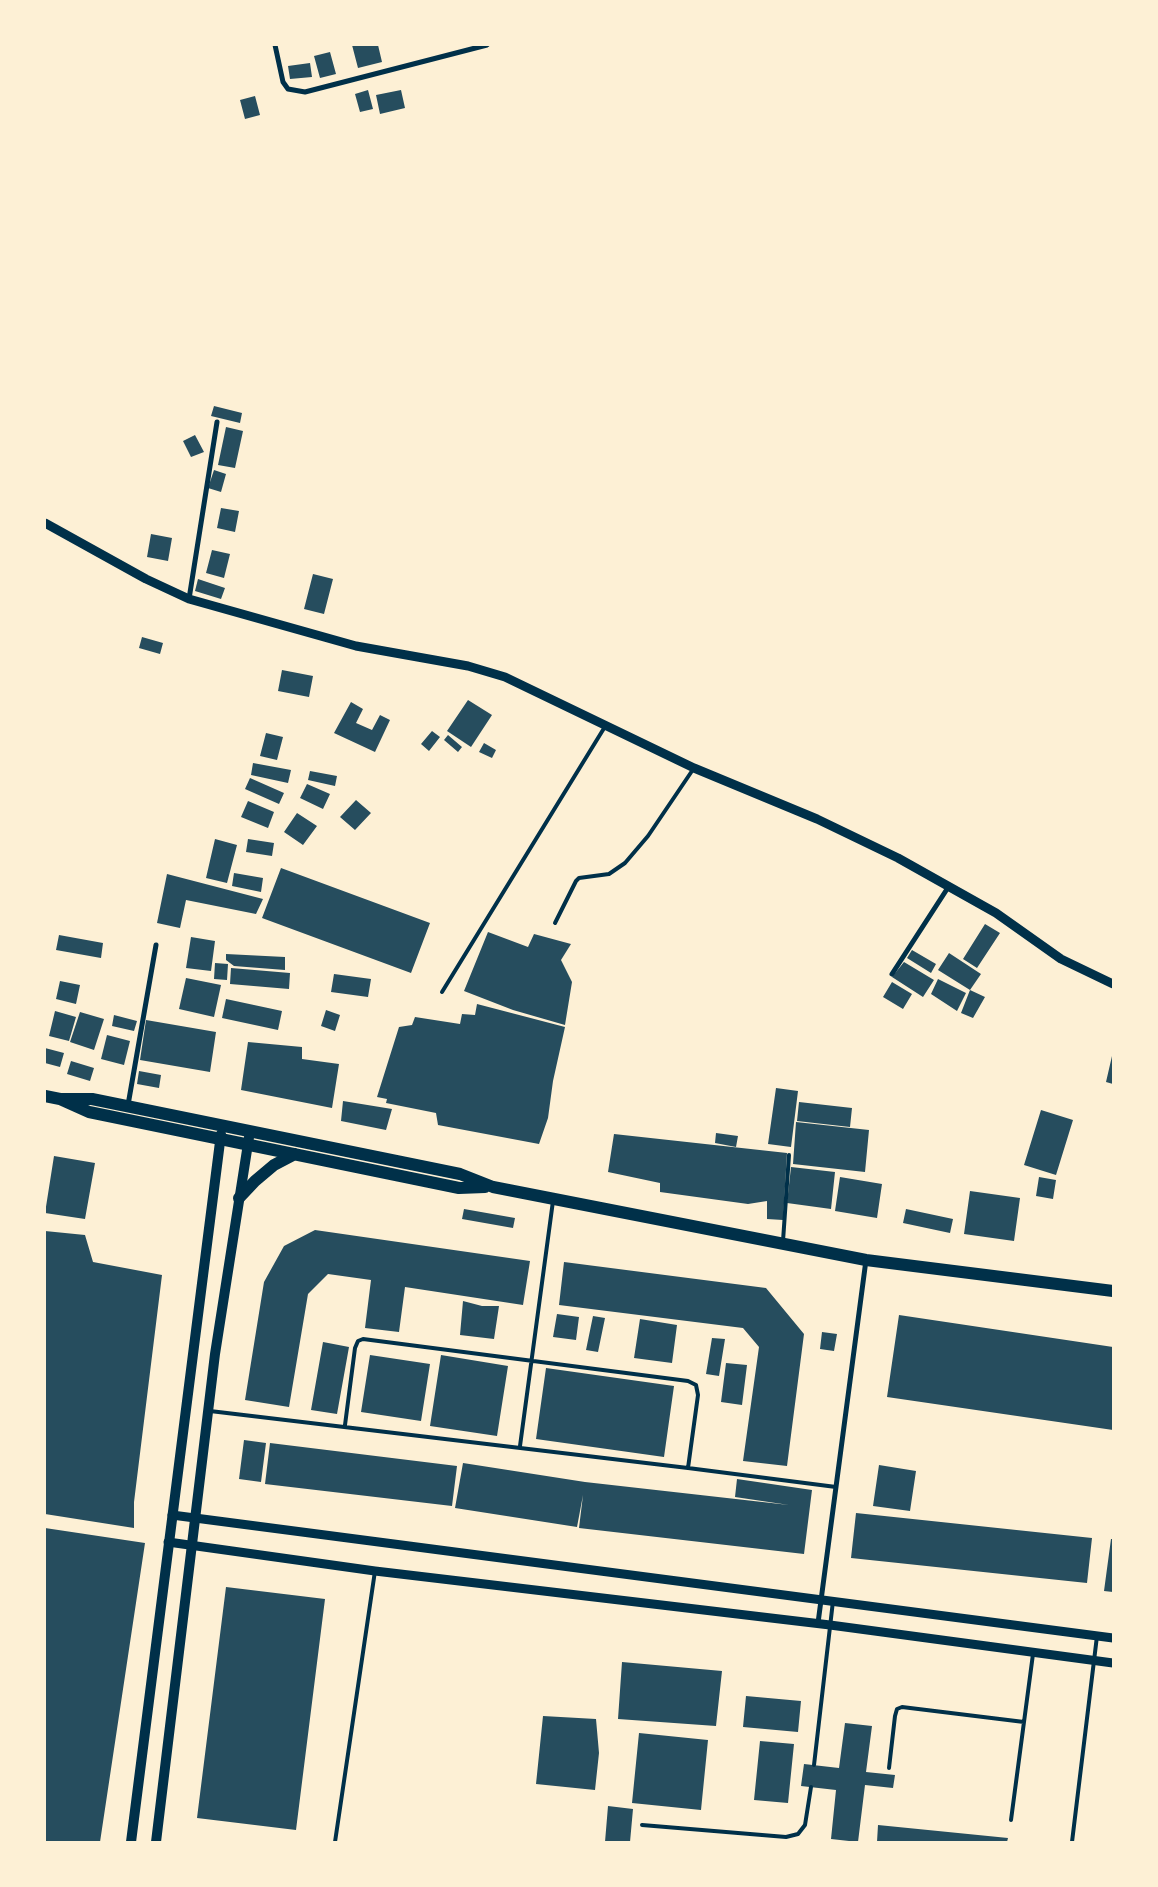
<!DOCTYPE html>
<style>
body{margin:0}
#map{position:relative;width:1158px;height:1887px;overflow:hidden;background:#fdf0d5;font-family:"DM Sans",sans-serif}
canvas{display:block}
.frame{position:absolute;inset:0;border:46px solid #fdf0d5;pointer-events:none}
</style>
<div id="map">
<canvas width="1158" height="1887"></canvas>
<div class="frame"></div>
</div>
<script>
const g = document.querySelector('canvas').getContext('2d');
g.lineJoin = 'round';
function paint(path, color) {
  g.fillStyle = color;
  g.fill(path, 'evenodd');
}
function shape(rows) {
  const path = new Path2D();
  for (const r of rows) {
    path.moveTo(r[0], r[1]);
    for (let i = 2; i < r.length; i += 2) path.lineTo(r[i], r[i + 1]);
  }
  return path;
}
function strokePath(path, color, width, dash) {
  g.strokeStyle = color;
  g.lineWidth = width;
  g.lineCap = dash ? 'butt' : 'round';
  g.setLineDash(dash || []);
  g.stroke(path);
}
paint(shape([
 [352,45,378,45,382,62,358,68],
 [330,52,336,74,320,78,314,56],
 [310,63,312,77,290,79,288,66],
 [368,90,373,109,360,112,355,94],
 [401,90,405,108,380,114,376,95],
 [255,96,260,115,245,119,240,100],
 [214,406,242,413,240,423,211,416],
 [226,427,243,431,235,468,218,465],
 [195,435,204,452,191,457,183,441],
 [214,470,226,474,221,492,208,488],
 [221,508,239,511,235,532,217,528],
 [151,534,172,538,168,561,147,557],
 [212,550,230,554,224,578,206,573],
 [313,574,333,579,324,614,304,609],
 [198,579,225,588,221,599,195,591],
 [142,637,163,643,160,654,139,648],
 [282,670,313,676,309,697,278,691],
 [468,700,492,715,471,747,447,731],
 [351,702,363,709,356,723,372,730,380,715,390,720,375,752,334,733],
 [432,731,440,737,429,751,421,744],
 [266,733,283,737,277,760,260,756],
 [448,735,462,747,458,752,444,740],
 [484,743,496,750,492,758,479,752],
 [253,763,291,770,288,783,251,775],
 [310,771,337,776,335,786,308,780],
 [250,778,284,793,279,804,245,789],
 [307,784,330,794,323,809,300,798],
 [356,800,371,813,355,830,340,817],
 [248,801,274,812,268,828,241,817],
 [297,813,317,826,303,845,284,832],
 [215,839,237,845,227,883,206,878],
 [248,839,274,843,272,856,246,852],
 [281,868,430,923,411,973,262,918],
 [234,873,263,878,261,892,232,886],
 [167,874,263,899,256,914,186,900,180,928,157,923],
 [985,924,1000,933,977,968,963,959],
 [488,932,528,947,534,934,571,944,561,960,572,982,565,1025,513,1010,464,991],
 [59,935,103,943,101,958,56,950],
 [191,937,215,941,211,971,186,968],
 [912,950,936,964,931,973,907,958],
 [949,953,981,974,970,990,938,970],
 [226,954,285,957,285,970,234,966,226,960],
 [904,962,934,980,923,997,892,977],
 [215,963,228,964,227,980,214,979],
 [231,968,290,973,289,989,230,984],
 [334,974,371,979,368,997,331,992],
 [186,978,221,985,214,1017,179,1009],
 [938,979,966,993,957,1011,931,994],
 [60,981,80,985,76,1004,56,999],
 [892,982,912,994,903,1009,883,997],
 [970,990,985,997,973,1018,961,1013],
 [226,999,282,1011,278,1030,222,1018],
 [477,1004,565,1027,553,1081,548,1118,539,1144,438,1125,436,1113,386,1103,387,1099,377,1097,399,1027,412,1025,415,1017,460,1024,462,1014,475,1015],
 [326,1010,340,1015,335,1031,321,1026],
 [55,1011,76,1017,69,1041,49,1036],
 [80,1012,104,1019,94,1050,70,1042],
 [114,1015,137,1021,134,1031,112,1026],
 [146,1020,216,1032,210,1072,140,1060],
 [107,1035,130,1041,124,1065,101,1059],
 [248,1042,302,1047,302,1059,339,1064,332,1108,241,1090],
 [45,1048,64,1053,60,1067,45,1063],
 [1112,1056,1113,1056,1113,1084,1106,1082],
 [71,1061,94,1068,90,1081,67,1074],
 [139,1071,161,1075,159,1088,137,1084],
 [776,1088,798,1091,791,1147,768,1144],
 [343,1101,392,1109,386,1130,341,1121],
 [799,1102,852,1108,850,1127,797,1121],
 [1041,1110,1073,1120,1056,1175,1024,1165],
 [796,1122,869,1130,865,1172,793,1164],
 [716,1133,738,1136,736,1147,715,1143],
 [614,1134,787,1153,783,1220,767,1219,767,1201,748,1204,660,1192,660,1183,608,1172],
 [54,1156,95,1163,85,1219,45,1213],
 [791,1167,835,1172,831,1209,787,1203],
 [840,1177,882,1184,877,1218,835,1211],
 [1039,1177,1056,1180,1053,1199,1036,1196],
 [970,1191,1020,1198,1014,1241,964,1234],
 [464,1209,515,1218,513,1228,462,1219],
 [906,1209,953,1219,950,1233,903,1223],
 [315,1230,530,1261,523,1305,405,1287,399,1332,365,1328,371,1280,328,1274,308,1294,289,1407,245,1400,264,1282,284,1246],
 [45,1231,85,1235,93,1262,162,1275,134,1502,134,1528,45,1514],
 [564,1262,766,1288,804,1334,787,1466,743,1461,759,1347,743,1328,559,1305],
 [463,1301,482,1306,499,1306,494,1339,460,1335],
 [557,1314,579,1317,576,1340,553,1337],
 [899,1315,1113,1347,1113,1430,887,1397],
 [593,1316,605,1318,598,1352,586,1350],
 [640,1319,677,1325,672,1363,634,1358],
 [822,1332,837,1334,834,1351,820,1349],
 [712,1338,725,1339,719,1376,706,1374],
 [323,1342,349,1347,337,1414,311,1410],
 [370,1355,430,1364,421,1421,361,1412],
 [441,1355,508,1366,497,1436,430,1426],
 [726,1363,747,1365,742,1405,721,1402],
 [546,1368,674,1386,664,1457,536,1439],
 [244,1440,266,1443,261,1482,239,1479],
 [270,1443,457,1466,452,1506,265,1484],
 [463,1463,585,1482,789,1505,735,1497,737,1479,812,1490,804,1554,579,1528,583,1495,577,1527,455,1508],
 [879,1465,916,1471,910,1511,873,1506],
 [856,1513,1092,1538,1087,1583,851,1558],
 [45,1528,145,1543,100,1842,45,1842],
 [1111,1539,1113,1539,1113,1592,1104,1591],
 [226,1587,325,1599,296,1830,197,1818],
 [622,1662,722,1671,716,1726,618,1719],
 [746,1696,801,1701,798,1732,743,1727],
 [543,1716,596,1719,599,1753,595,1790,536,1784],
 [845,1723,872,1726,866,1772,895,1775,893,1788,865,1785,858,1842,831,1839,836,1790,801,1786,804,1764,839,1768],
 [639,1733,708,1740,701,1810,632,1803],
 [760,1741,794,1744,788,1803,754,1800],
 [608,1806,633,1809,630,1842,605,1842],
 [878,1825,1008,1838,1007,1842,877,1842]
]), '#264d5e');
strokePath(shape([
 [555,923,576,881,579,878,609,874,625,863,648,836,694,768],
 [442,992,606,725],
 [783,1241,789,1155],
 [210,1411,688,1468],
 [345,1425,355,1348,358,1341,363,1339,688,1381,696,1385,698,1395,688,1468,836,1487],
 [520,1446,553,1201],
 [814,1765,833,1601],
 [889,1768,895,1716,897,1709,902,1707,1024,1722],
 [1011,1820,1033,1654],
 [642,1825,786,1837,798,1834,805,1825,811,1787],
 [335,1842,375,1571],
 [1072,1842,1097,1636]
]), '#003049', 4);
strokePath(shape([
 [275,45,283,82,288,89,305,92,487,45],
 [189,599,217,422],
 [892,974,949,886],
 [128,1105,156,945],
 [818,1623,866,1260]
]), '#003049', 5);
strokePath(shape([
 [45,523,146,579,189,599,356,646,468,666,505,677,694,768,817,819,898,858,996,913,1061,959,1113,984],
 [172,1515,1113,1638],
 [168,1542,375,1571,830,1625,1113,1663]
]), '#003049', 9);
strokePath(shape([
 [131,1842,221,1134],
 [156,1842,215,1354,250,1131]
]), '#003049', 10);
strokePath(shape([
 [45,1096,60,1099,89,1112,459,1188,485,1187],
 [60,1099,92,1099,460,1174,493,1187,866,1260,1113,1291],
 [239,1198,255,1181,274,1165,295,1154]
]), '#003049', 12);
</script>
